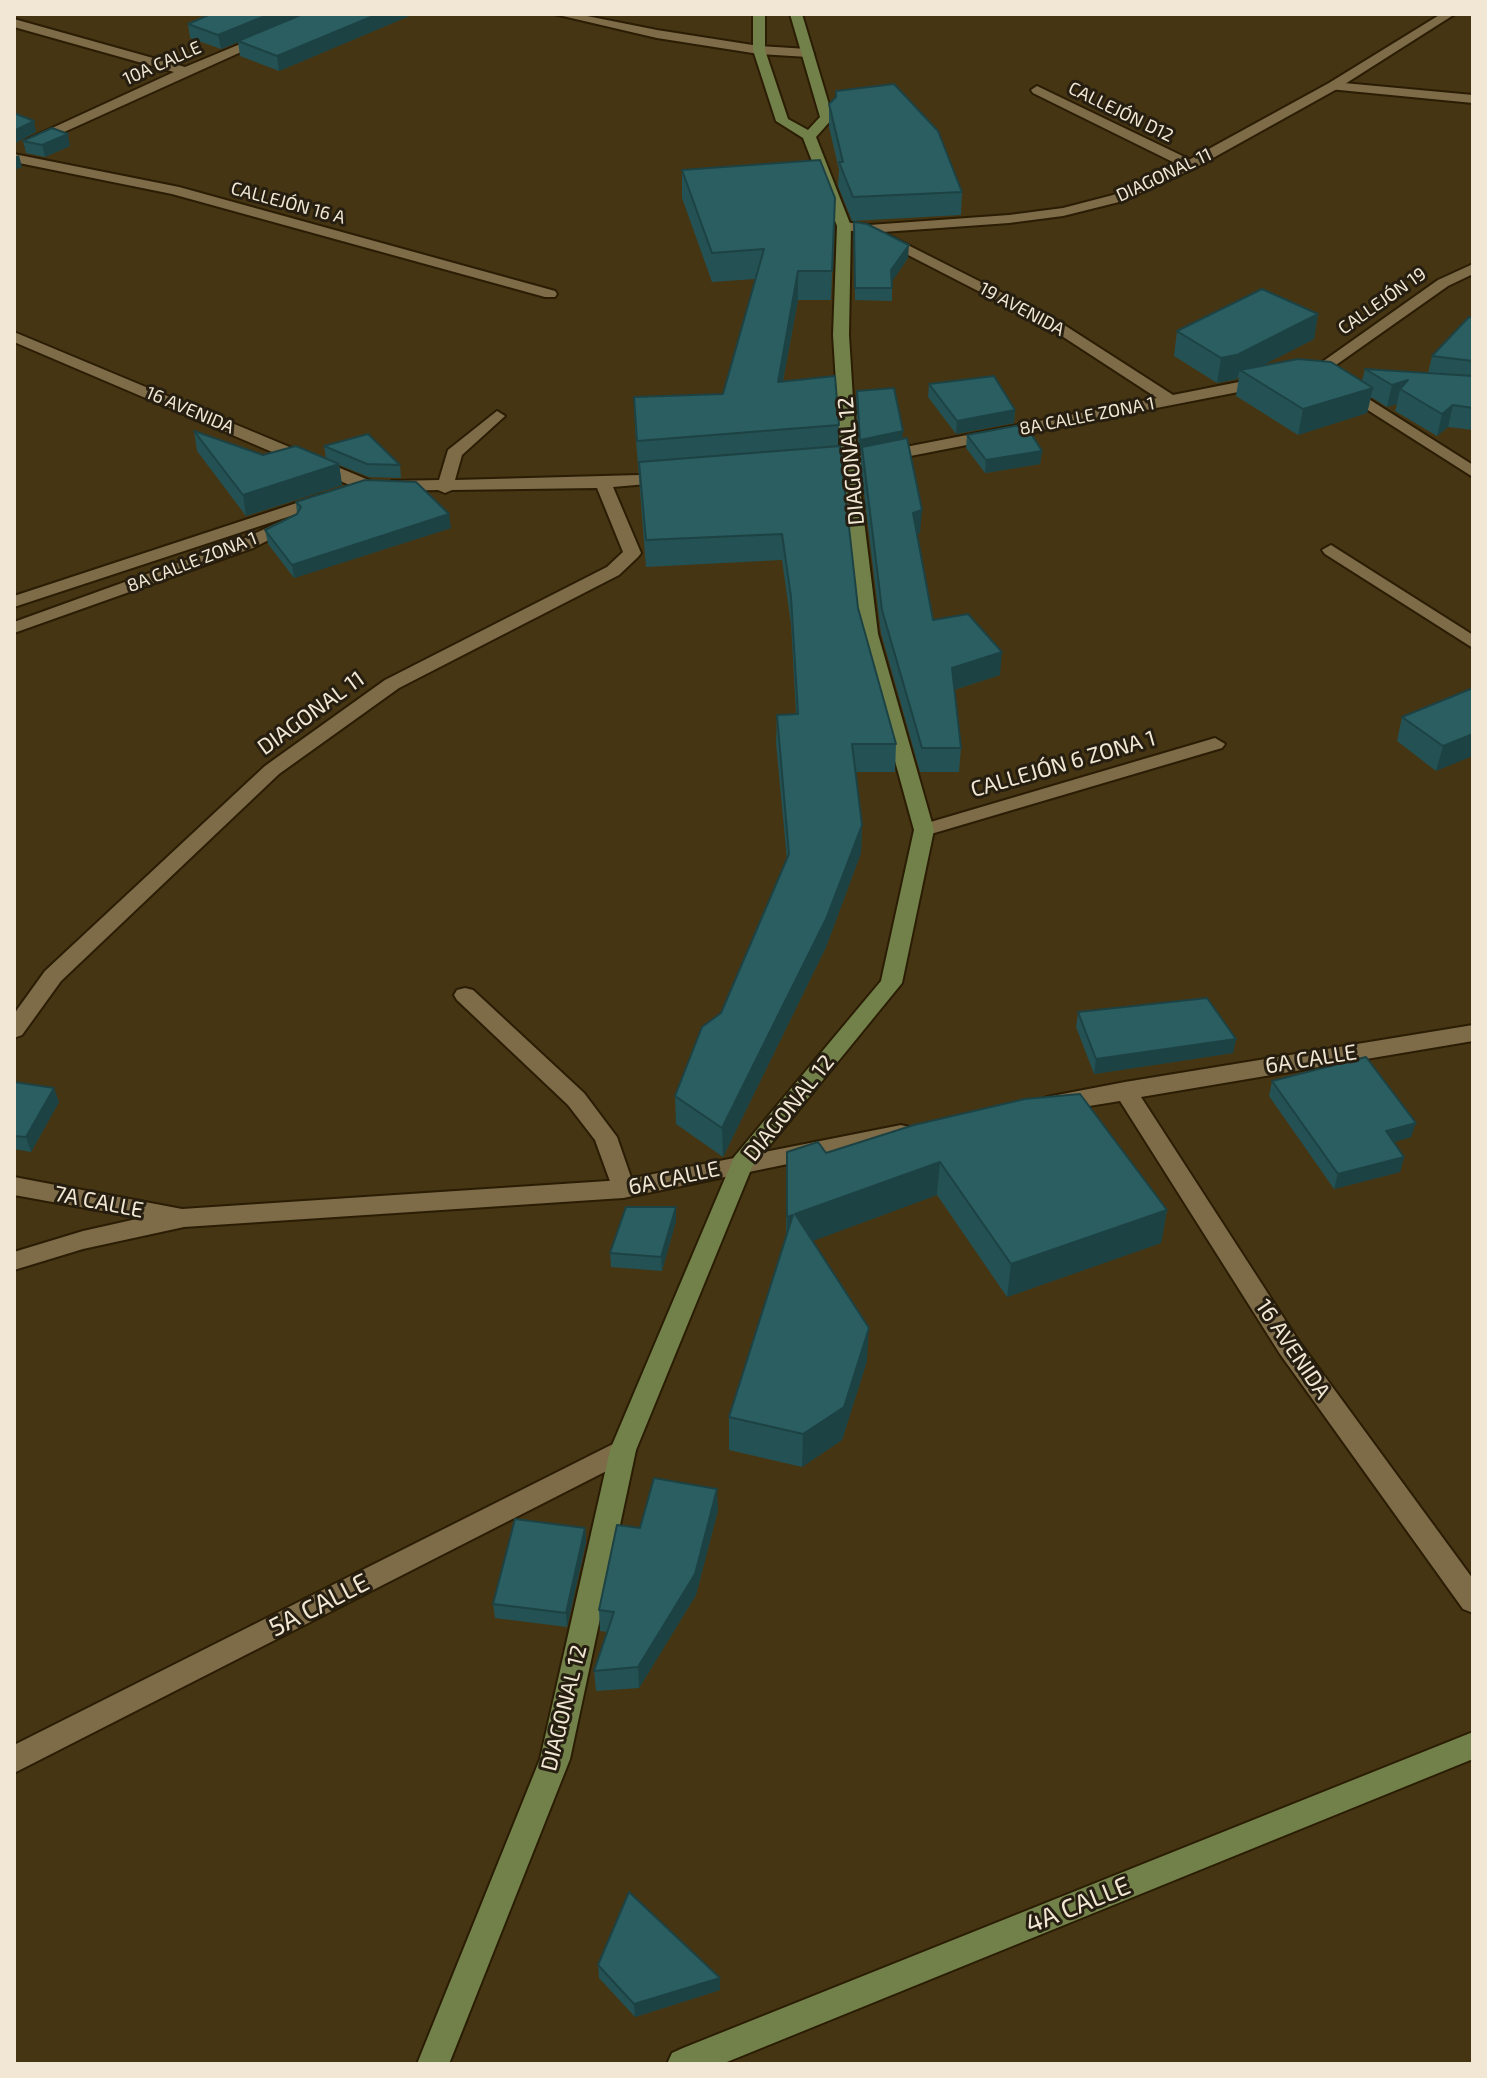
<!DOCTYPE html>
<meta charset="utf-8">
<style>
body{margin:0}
#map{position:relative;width:1487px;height:2078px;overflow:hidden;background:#463513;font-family:"Exo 2",sans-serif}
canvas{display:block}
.frame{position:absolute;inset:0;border:16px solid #f1e7d4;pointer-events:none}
</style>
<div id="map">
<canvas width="1487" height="2078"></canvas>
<div class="frame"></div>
</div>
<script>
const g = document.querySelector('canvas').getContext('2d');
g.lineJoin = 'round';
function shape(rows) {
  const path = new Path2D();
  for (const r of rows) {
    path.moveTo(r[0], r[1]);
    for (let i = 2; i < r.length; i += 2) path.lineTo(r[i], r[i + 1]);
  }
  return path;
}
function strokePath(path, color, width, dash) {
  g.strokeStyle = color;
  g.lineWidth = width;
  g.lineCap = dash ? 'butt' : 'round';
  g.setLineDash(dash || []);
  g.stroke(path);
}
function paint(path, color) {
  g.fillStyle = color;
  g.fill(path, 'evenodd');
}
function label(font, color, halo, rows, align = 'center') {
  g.font = font + ' "Exo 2",sans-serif';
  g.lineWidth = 6;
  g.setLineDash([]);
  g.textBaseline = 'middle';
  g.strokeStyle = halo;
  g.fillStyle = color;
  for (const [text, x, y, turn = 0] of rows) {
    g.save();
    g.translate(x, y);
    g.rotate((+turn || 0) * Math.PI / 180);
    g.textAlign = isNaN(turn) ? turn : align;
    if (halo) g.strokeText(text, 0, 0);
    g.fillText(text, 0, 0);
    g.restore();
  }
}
const service = shape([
 [465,988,473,990,584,1093,617,1137,635,1189,631,1195,623,1198,615,1195,595,1140,568,1105,457,1000,454,995,457,990,465,988]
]);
const minor = shape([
 [554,14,577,14,657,30,759,46,808,49,814,53,808,57,759,54,657,38,554,14],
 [14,19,185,67,262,35,272,38,31,147,26,146,26,140,174,72,14,27,14,19],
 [1333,82,1473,95,1473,103,1329,89,1327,86,1333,82],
 [1037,86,1195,162,1197,165,1185,168,1033,93,1031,90,1037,86],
 [14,154,179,187,555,291,557,294,555,297,545,297,172,194,14,162,14,154],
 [1473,264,1473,274,1448,286,1326,372,1473,465,1473,477,1308,372,1438,280,1473,264],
 [14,332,371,481,373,485,365,490,359,489,14,342,14,332],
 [497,411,505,416,462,455,455,480,676,474,678,477,670,482,613,487,641,553,638,557,619,575,399,688,279,774,61,981,22,1035,14,1038,14,1014,45,971,265,766,385,680,607,567,623,552,597,488,452,490,445,493,438,490,392,491,384,486,392,481,439,480,448,450,497,411],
 [324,494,330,495,332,499,330,503,14,607,14,596,324,494],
 [292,516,300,521,298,525,253,548,14,633,14,622,241,540,292,516],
 [1331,545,1473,635,1473,648,1325,554,1322,550,1331,545],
 [1215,738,1225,744,1222,748,931,834,924,836,914,830,917,826,1215,738],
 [1473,1025,1473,1041,1141,1097,1298,1340,1473,1579,1473,1613,1463,1609,1280,1354,1120,1101,1052,1112,1044,1110,1041,1104,1044,1098,1052,1096,1125,1082,1473,1025],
 [901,1125,909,1127,912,1133,909,1139,623,1198,184,1227,83,1249,14,1270,14,1252,83,1231,141,1218,14,1195,14,1177,182,1209,623,1180,901,1125],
 [623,1439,632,1442,636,1450,632,1458,14,1773,14,1745,623,1439]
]);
const tertiary = shape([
 [1441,14,1455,14,1337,89,1195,168,1123,201,1063,216,1009,223,869,233,844,230,837,226,844,222,869,225,1009,215,1063,208,1113,195,1185,162,1329,83,1441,14],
 [884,233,1058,321,1173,395,1264,377,1272,382,1264,387,849,468,843,466,843,460,849,458,1157,398,1048,327,879,240,879,234,884,233]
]);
const secondary = shape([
 [753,14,765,14,765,50,788,119,808,130,820,117,790,14,802,14,833,118,816,137,851,226,849,335,857,463,878,634,934,830,902,983,752,1167,636,1450,570,1759,449,2064,417,2064,540,1759,610,1450,734,1157,881,981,914,830,860,634,841,463,833,335,837,226,803,138,776,121,753,50,753,14],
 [1473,1732,1473,1759,722,2064,667,2064,672,2053,683,2048,1473,1732]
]);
strokePath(service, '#2a1d04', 4);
strokePath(minor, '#2a1d04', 4);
strokePath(tertiary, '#2a1d04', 4);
strokePath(secondary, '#2a1d04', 4);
paint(service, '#7e6b48');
paint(minor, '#7e6b48');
paint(tertiary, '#7e6b48');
paint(secondary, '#718149');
paint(shape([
 [414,14,279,71,240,56,238,42,221,49,190,38,188,24],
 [829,104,962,192,961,215,852,221,838,186,839,170,829,127],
 [23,141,70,146,45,157,26,153],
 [682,170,835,198,831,300,798,300,783,381,839,425,838,446,858,608,896,744,895,772,856,772,862,825,861,853,826,947,723,1157,676,1124,675,1096,721,1013,787,860,776,743,777,715,796,714,791,624,782,560,646,567,635,428,634,397,723,394,755,279,712,282,682,198],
 [854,234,908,258,892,281,892,301,855,300],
 [1318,314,1314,339,1259,367,1362,381,1365,369,1428,373,1432,356,1473,318,1473,430,1448,427,1437,436,1395,411,1397,404,1387,407,1371,397,1367,413,1298,435,1236,396,1239,377,1237,379,1217,383,1174,356,1177,331],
 [929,384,1015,410,1014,423,956,434,928,397],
 [857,391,903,439,920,533,917,534,933,620,1000,675,954,690,961,748,959,772,920,772,881,633,861,469,861,453,859,453,856,404],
 [194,431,263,455,326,458,324,446,400,465,401,478,369,477,339,465,342,485,246,516,197,451],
 [967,435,1042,451,1040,464,985,473,966,448],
 [296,502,451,528,294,578,268,544,265,530,297,514],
 [1473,688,1436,771,1397,741,1402,717],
 [1078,1012,1236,1039,1233,1053,1094,1074,1076,1027],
 [1272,1081,1411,1137,1393,1142,1404,1157,1400,1172,1334,1189,1269,1096],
 [14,1082,59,1102,31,1152,14,1149],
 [914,1125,1167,1210,1161,1243,1007,1297,937,1195,812,1241,867,1361,842,1440,802,1467,729,1450,729,1417,786,1237,787,1152,826,1153],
 [676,1207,676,1221,662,1271,611,1267,610,1253],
 [718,1510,696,1595,639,1688,596,1691,594,1671,608,1632,600,1631,599,1610,640,1528],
 [585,1528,586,1542,567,1627,495,1618,493,1604],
 [598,1965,720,1990,635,2017,599,1978]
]), '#245153');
paint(shape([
 [270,14,308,14,221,49,218,35],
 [378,14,414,14,279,71,277,56],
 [34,121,36,132,14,144,14,131],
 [68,134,70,146,45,157,42,145],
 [19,155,22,167,14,170,14,157],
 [909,245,908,258,891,283,891,270],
 [798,271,798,300,777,412,778,382],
 [1318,314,1314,339,1246,374,1240,370,1237,379,1217,383,1221,358],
 [1408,380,1400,389,1397,404,1387,407,1392,385],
 [1373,388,1367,413,1298,435,1303,409],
 [1453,405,1448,427,1437,436,1442,414],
 [1015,410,1014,423,956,434,957,421],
 [903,431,902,445,862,447,861,453,859,453,860,440],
 [1042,451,1040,464,985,473,986,460],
 [339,464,342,485,246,516,243,495],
 [922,510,920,533,912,535,913,513],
 [449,514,451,528,294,578,292,565],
 [1002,652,1000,675,950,691,952,668],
 [1473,734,1473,756,1436,771,1443,746],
 [862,825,861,853,826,947,723,1157,722,1128],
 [1236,1039,1233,1053,1094,1074,1096,1059],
 [54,1088,59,1102,31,1152,26,1137],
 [1416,1123,1411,1137,1382,1146,1386,1131],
 [1404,1157,1400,1172,1334,1189,1338,1174],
 [940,1162,937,1195,794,1248,795,1214],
 [676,1207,676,1221,662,1271,661,1257],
 [1167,1210,1161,1243,1007,1297,1011,1264],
 [793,1215,786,1251,787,1217],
 [869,1328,867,1361,842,1440,802,1467,803,1434],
 [717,1489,718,1510,696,1595,639,1688,638,1667],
 [585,1528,586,1542,567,1627,566,1613],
 [720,1978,720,1990,635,2017,634,2004]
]), '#1d4244');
const building = shape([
 [211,14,270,14,218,35,188,24,211,14],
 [303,14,378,14,277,56,238,41,303,14],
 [894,84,938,131,962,192,853,197,839,162,843,162,829,104,836,97,836,91,894,84],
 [14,113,34,121,14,131,14,113],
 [52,128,68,134,42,145,23,141,52,128],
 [820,160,835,198,832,271,798,271,778,382,835,376,839,425,637,441,634,397,723,394,764,249,712,253,682,170,820,160],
 [854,222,867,224,909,245,891,270,892,288,855,288,854,222],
 [1262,289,1318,314,1239,354,1241,354,1221,358,1177,331,1262,289],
 [1469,317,1473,318,1473,361,1432,356,1469,317],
 [1298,359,1331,362,1373,388,1303,409,1240,370,1298,359],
 [1365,369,1473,376,1473,408,1453,405,1442,414,1400,389,1408,380,1392,385,1365,369],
 [994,376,1015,410,957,421,929,384,994,376],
 [894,388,903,431,860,440,857,391,894,388],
 [1025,424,1042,451,986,460,967,435,1025,424],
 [194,431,263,455,296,446,339,464,243,495,194,431],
 [368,434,400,465,367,464,324,446,368,434],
 [907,438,922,510,913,513,933,620,968,614,1002,652,952,668,961,748,922,748,882,610,862,447,907,438],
 [840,446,858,608,896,744,852,744,862,825,826,919,722,1128,675,1096,702,1027,721,1013,789,854,777,715,798,714,791,597,782,534,646,540,639,462,840,446],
 [365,480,416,482,449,514,292,565,265,530,297,514,301,507,296,502,365,480],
 [1473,688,1473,734,1443,746,1402,717,1473,688],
 [1207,998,1236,1039,1096,1059,1078,1012,1207,998],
 [1366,1057,1416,1123,1386,1131,1404,1157,1338,1174,1272,1081,1366,1057],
 [14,1082,54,1088,26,1137,14,1136,14,1082],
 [1080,1094,1167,1210,1011,1264,940,1162,795,1214,869,1328,844,1407,803,1434,729,1417,793,1215,787,1217,787,1152,818,1142,826,1153,914,1125,1025,1099,1080,1094],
 [626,1207,676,1207,661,1257,610,1253,626,1207],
 [654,1478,717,1489,695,1574,638,1667,594,1671,614,1612,599,1610,617,1525,640,1528,654,1478],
 [515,1519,585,1528,566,1613,493,1604,515,1519],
 [629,1892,720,1978,634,2004,598,1965,629,1892]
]);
paint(building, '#2a5e61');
strokePath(building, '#1d4244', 2);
label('18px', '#f1e7d4', '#261e10', [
 ["10A CALLE",162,63,-24],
 ["CALLEJÓN D12",1121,112,26],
 ["DIAGONAL 11",1164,175,-25],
 ["CALLEJÓN 16 A",288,203,15],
 ["CALLEJÓN 19",1382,301,-35],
 ["19 AVENIDA",1022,309,28],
 ["16 AVENIDA",190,410,23],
 ["8A CALLE ZONA 1",1087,416,-11],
 ["8A CALLE ZONA 1",192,562,-21]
]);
label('22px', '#f1e7d4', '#261e10', [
 ["DIAGONAL 12",851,461,-95],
 ["DIAGONAL 11",311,713,-36],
 ["CALLEJÓN 6 ZONA 1",1063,764,-16],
 ["6A CALLE",1311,1059,-9],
 ["DIAGONAL 12",789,1108,-51],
 ["6A CALLE",674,1178,-12],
 ["7A CALLE",99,1202,11],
 ["16 AVENIDA",1293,1349,56],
 ["DIAGONAL 12",564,1708,-76]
]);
label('26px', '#f1e7d4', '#261e10', [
 ["5A CALLE",319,1605,-27],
 ["4A CALLE",1078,1905,-22]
]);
</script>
